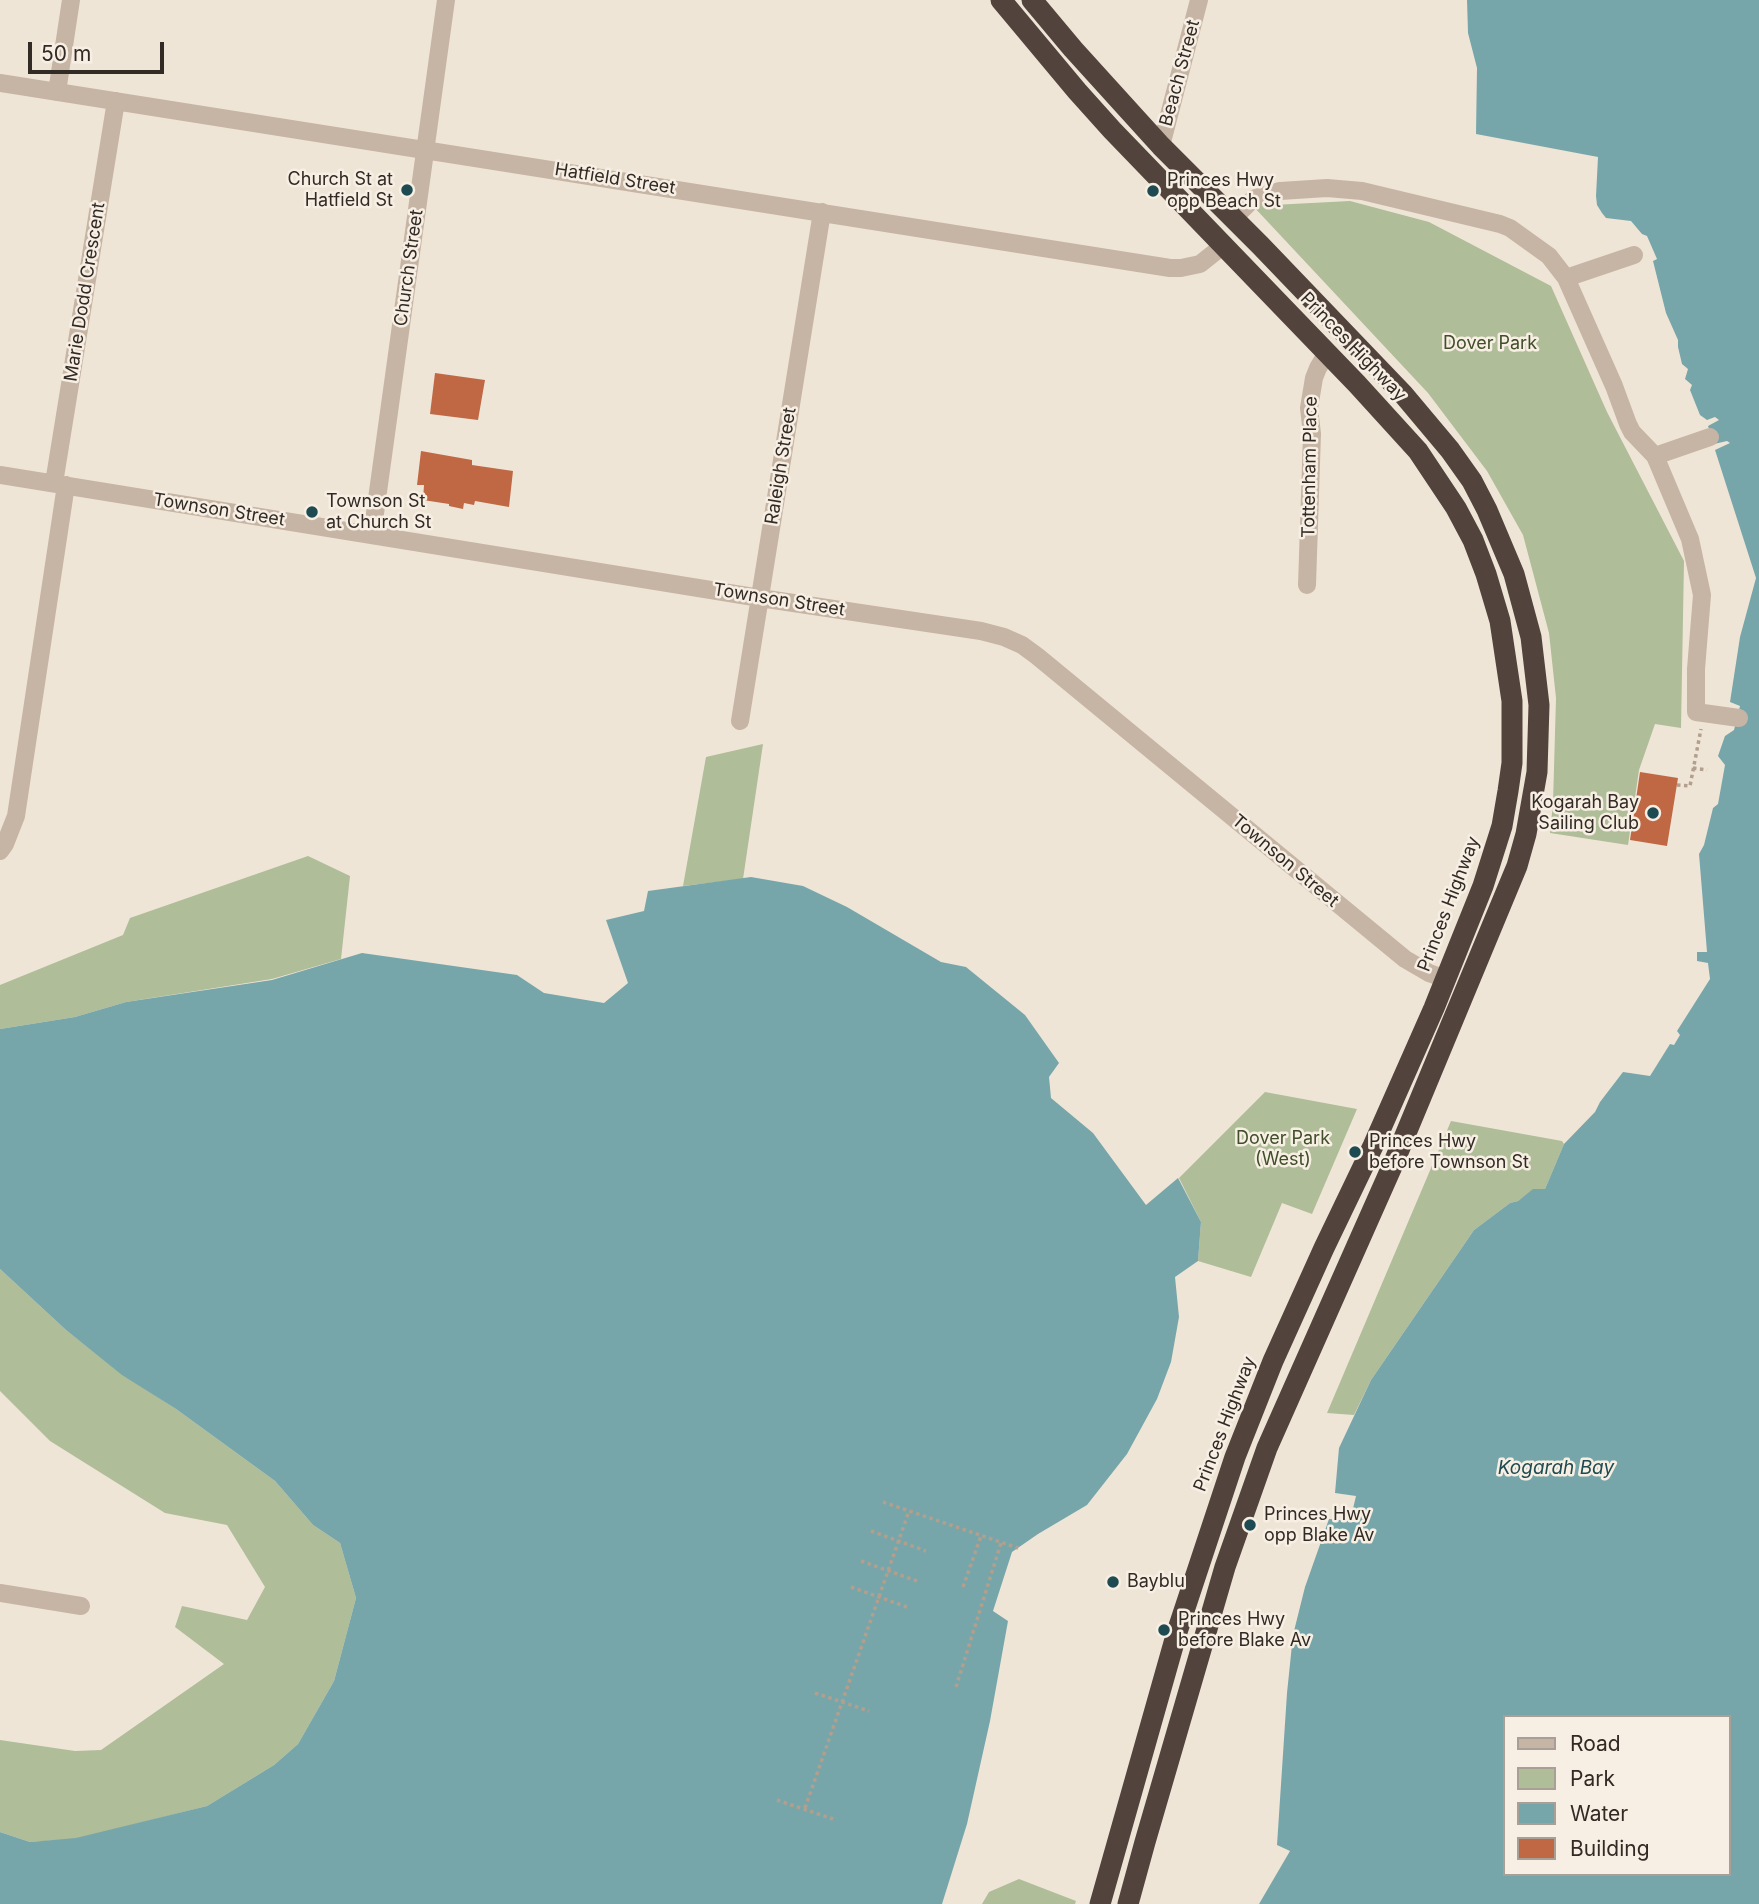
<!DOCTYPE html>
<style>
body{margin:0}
#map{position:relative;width:1759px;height:1904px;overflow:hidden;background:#efe5d7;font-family:Inter,sans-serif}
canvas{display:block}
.legend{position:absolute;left:1503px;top:1715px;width:228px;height:161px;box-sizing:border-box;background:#f7efe3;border:2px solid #a8a097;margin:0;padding:9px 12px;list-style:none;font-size:21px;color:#322a25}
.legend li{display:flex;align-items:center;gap:14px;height:35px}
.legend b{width:35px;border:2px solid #a8a097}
.scale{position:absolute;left:28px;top:42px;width:136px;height:32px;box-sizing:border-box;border:4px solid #322a25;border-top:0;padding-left:9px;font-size:21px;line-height:24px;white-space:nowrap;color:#322a25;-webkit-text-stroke:5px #f7efe3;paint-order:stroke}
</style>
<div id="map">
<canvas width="1759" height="1904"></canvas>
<ul class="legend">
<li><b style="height:9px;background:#c6b5a4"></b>Road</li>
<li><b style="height:19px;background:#afbd98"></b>Park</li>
<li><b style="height:19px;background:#77a6aa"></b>Water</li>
<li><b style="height:19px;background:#c06844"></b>Building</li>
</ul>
<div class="scale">50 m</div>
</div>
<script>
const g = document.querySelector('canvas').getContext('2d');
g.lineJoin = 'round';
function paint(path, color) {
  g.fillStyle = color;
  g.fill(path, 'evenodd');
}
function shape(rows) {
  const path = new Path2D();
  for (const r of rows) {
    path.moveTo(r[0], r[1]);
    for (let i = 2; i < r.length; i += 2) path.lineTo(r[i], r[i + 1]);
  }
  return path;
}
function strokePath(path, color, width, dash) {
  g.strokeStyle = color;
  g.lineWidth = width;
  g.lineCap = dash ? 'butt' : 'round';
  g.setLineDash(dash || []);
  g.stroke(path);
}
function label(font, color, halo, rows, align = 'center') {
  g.font = font + ' Inter,sans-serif';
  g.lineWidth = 5;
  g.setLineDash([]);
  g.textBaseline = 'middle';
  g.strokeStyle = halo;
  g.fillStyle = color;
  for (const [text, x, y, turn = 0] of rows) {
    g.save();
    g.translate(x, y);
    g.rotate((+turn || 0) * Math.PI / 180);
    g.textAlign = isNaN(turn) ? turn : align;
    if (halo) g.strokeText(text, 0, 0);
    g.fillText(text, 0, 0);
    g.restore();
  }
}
paint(shape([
 [1350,201,1429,222,1551,286,1607,412,1684,561,1681,728,1655,724,1639,770,1628,845,1550,833,1553,803,1556,698,1549,633,1523,535,1487,471,1428,393,1253,206],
 [763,744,743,879,683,886,706,757],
 [308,856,350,876,341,959,272,979,126,1002,75,1017,0,1029,0,985,123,935,130,918],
 [1265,1092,1357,1109,1312,1214,1282,1203,1251,1277,1198,1261,1201,1222,1179,1178],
 [1451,1121,1562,1141,1564,1144,1545,1189,1533,1190,1518,1201,1510,1203,1474,1230,1371,1380,1354,1415,1327,1413],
 [0,1269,66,1330,122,1374,176,1409,275,1481,313,1525,340,1543,356,1598,334,1681,298,1744,274,1765,207,1806,76,1839,30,1842,0,1832,0,1740,75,1751,101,1750,224,1664,175,1627,182,1606,247,1620,265,1587,227,1525,165,1513,50,1441,0,1391],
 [1019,1879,1076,1901,1075,1904,982,1904,989,1892]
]), '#afbd98');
paint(shape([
 [1467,0,1759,0,1759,1904,1259,1904,1290,1851,1277,1845,1287,1693,1293,1635,1305,1587,1329,1519,1350,1521,1356,1496,1335,1493,1339,1448,1371,1380,1474,1230,1510,1203,1518,1201,1533,1189,1545,1189,1564,1144,1595,1112,1600,1102,1623,1072,1650,1076,1670,1044,1674,1045,1680,1035,1677,1031,1710,979,1708,963,1697,961,1697,952,1707,952,1699,854,1704,845,1713,808,1718,804,1725,765,1718,756,1725,736,1734,730,1740,706,1730,702,1740,637,1756,578,1715,450,1730,443,1727,441,1714,444,1708,426,1719,420,1715,417,1707,420,1700,415,1690,390,1692,385,1685,379,1688,369,1682,364,1678,347,1678,340,1666,313,1653,261,1657,259,1647,236,1642,234,1631,221,1606,218,1602,213,1597,205,1596,196,1598,157,1476,134,1477,68,1468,33],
 [1505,1717,1729,1717,1729,1874,1505,1874],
 [751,877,803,886,847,907,941,962,966,967,1025,1015,1059,1063,1049,1077,1051,1098,1093,1133,1146,1205,1178,1178,1201,1222,1198,1261,1175,1277,1179,1317,1171,1362,1157,1399,1127,1454,1087,1505,1038,1534,1012,1552,993,1611,1008,1621,990,1721,967,1824,942,1904,0,1904,0,1832,30,1842,76,1838,207,1806,274,1765,298,1744,334,1681,356,1598,340,1543,313,1525,275,1481,176,1409,122,1375,66,1330,0,1269,0,1029,75,1017,126,1002,272,980,362,953,517,975,544,993,604,1003,628,983,606,920,644,911,648,891]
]), '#77a6aa');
paint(shape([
 [435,373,485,380,478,420,430,414],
 [421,451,472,460,472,465,513,471,509,507,475,501,474,505,464,503,463,509,449,506,449,504,423,500,424,485,417,485],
 [1640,772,1678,778,1667,846,1630,840]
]), '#c06844');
strokePath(shape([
 [1693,768,1707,770],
 [1677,785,1690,786,1701,729],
 [883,1502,1018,1548],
 [871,1531,926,1551],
 [861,1561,917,1581],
 [851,1587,907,1607],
 [963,1587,981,1536],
 [956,1687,1001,1543],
 [815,1693,869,1711],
 [777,1800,833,1819],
 [805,1808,909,1511]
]), '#b29f8e', 3.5, [3.5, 3.5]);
strokePath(shape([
 [0,83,1170,268,1181,268,1200,264,1224,245],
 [57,92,71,0],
 [1161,146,1199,0],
 [1234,218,1253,199,1280,191,1327,188,1362,191,1500,224,1510,228,1549,256,1566,278,1614,386,1628,424,1632,432,1655,456,1690,539,1702,595,1696,669,1696,712,1739,718],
 [1566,278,1634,255],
 [1655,456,1710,437],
 [0,475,760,598,981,631,1004,637,1022,645,1037,656,1405,959,1429,973,1446,979],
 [54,483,116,101],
 [372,535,446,0],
 [1307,585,1312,434,1309,408,1314,378,1318,368,1327,353],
 [740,721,822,212],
 [0,851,5,844,16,816,66,485],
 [0,1593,81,1606]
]), '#c6b5a4', 18);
strokePath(shape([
 [1001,0,1077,91,1112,130,1357,384,1418,451,1456,508,1473,540,1486,574,1500,621,1512,701,1512,763,1508,791,1502,826,1483,886,1434,1008,1373,1146,1324,1248,1273,1361,1235,1457,1177,1632,1100,1904],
 [1032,0,1073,49,1161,146,1261,246,1403,394,1450,450,1472,481,1487,510,1514,574,1531,637,1539,705,1537,772,1526,834,1517,866,1394,1162,1267,1448,1225,1567,1145,1842,1128,1904]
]), '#52443d', 21);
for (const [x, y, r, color] of [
 [407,190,7,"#1d4b51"],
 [1153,191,7,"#1d4b51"],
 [312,512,7,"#1d4b51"],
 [1653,813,7,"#1d4b51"],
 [1355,1152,7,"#1d4b51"],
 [1250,1525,7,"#1d4b51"],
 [1113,1582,7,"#1d4b51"],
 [1164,1630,7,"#1d4b51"]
]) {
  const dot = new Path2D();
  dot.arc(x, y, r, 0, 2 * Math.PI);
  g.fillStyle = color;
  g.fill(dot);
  strokePath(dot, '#f7efe3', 2.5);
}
label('18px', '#322a25', '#f7efe3', [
 ["Beach Street",1180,73,-75],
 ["Hatfield Street",615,179,9],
 ["Church Street",409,268,-82],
 ["Marie Dodd Crescent",85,292,-81],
 ["Princes Highway",1353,347,46],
 ["Raleigh Street",781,466,-81],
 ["Tottenham Place",1310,467,-89],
 ["Townson Street",219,510,9],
 ["Townson Street",779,600,9],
 ["Townson Street",1285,861,40],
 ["Princes Highway",1449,904,-69],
 ["Princes Highway",1225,1424,-69]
]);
label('18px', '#322a25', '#f7efe3', [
 ["Church St at",393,180,"right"],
 ["Hatfield St",393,201,"right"],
 ["Princes Hwy",1167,181],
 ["opp Beach St",1167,202],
 ["Townson St",326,502],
 ["at Church St",326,523],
 ["Kogarah Bay",1639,803,"right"],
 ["Sailing Club",1639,824,"right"],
 ["Princes Hwy",1369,1142],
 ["before Townson St",1369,1163],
 ["Princes Hwy",1264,1515],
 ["opp Blake Av",1264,1536],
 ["Bayblu",1127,1582],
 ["Princes Hwy",1178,1620],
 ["before Blake Av",1178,1641]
], 'left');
label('18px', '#404f2a', '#f7efe3', [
 ["Dover Park",1490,344],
 ["Dover Park",1283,1139],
 ["(West)",1283,1160]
]);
label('italic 19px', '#1d4b51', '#f7efe3', [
 ["Kogarah Bay",1556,1468]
]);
</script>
